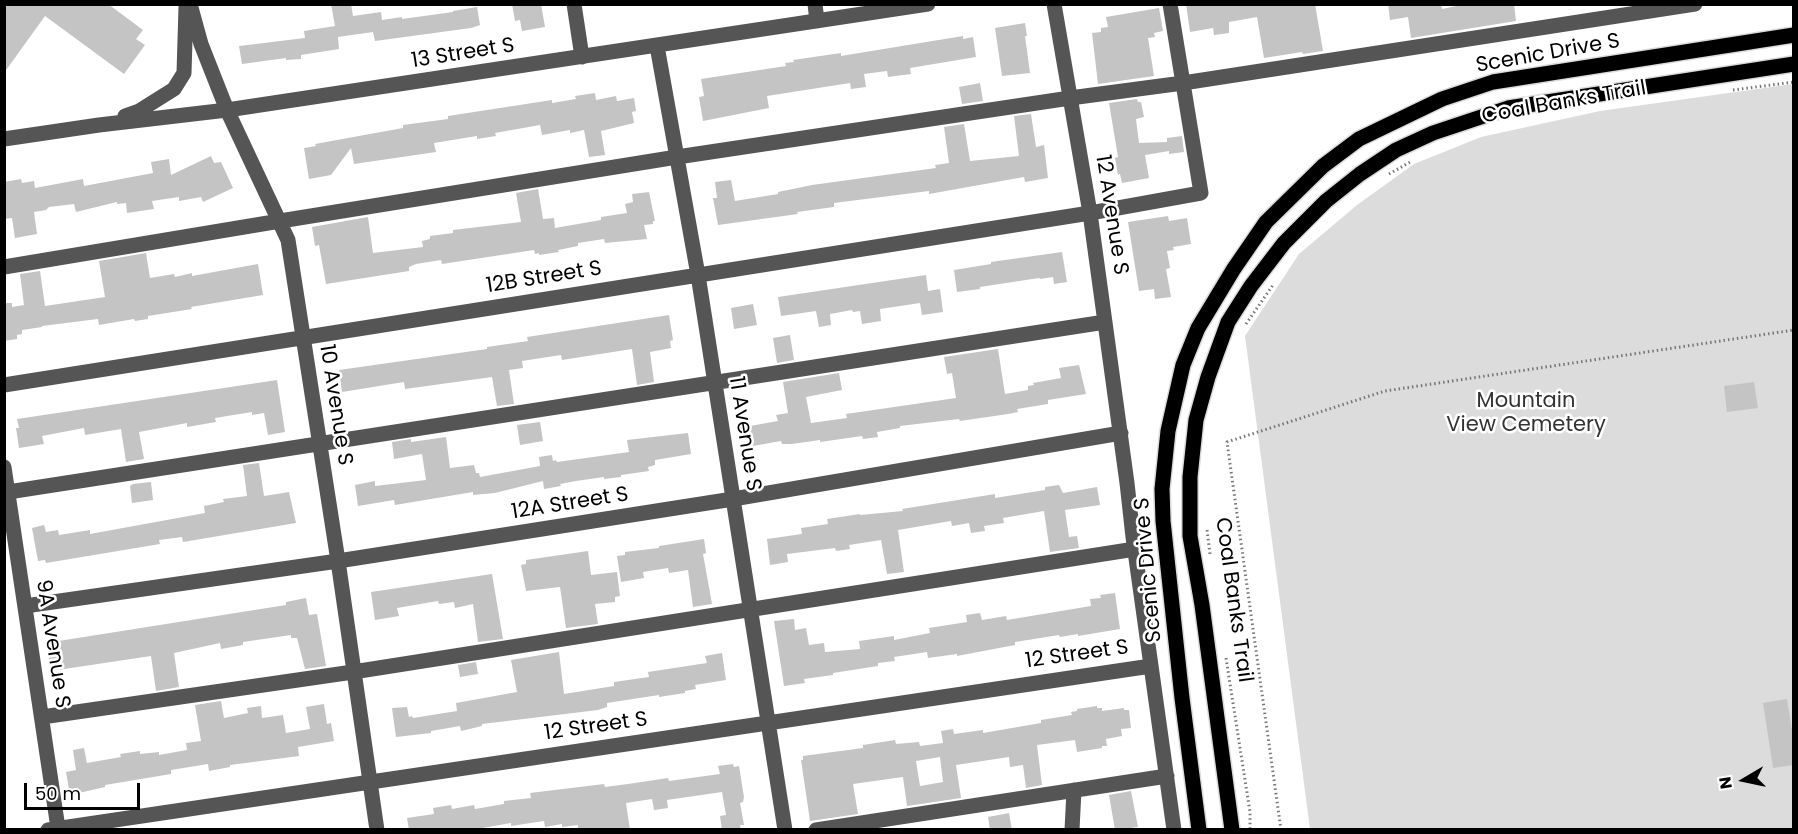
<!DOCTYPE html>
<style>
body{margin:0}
#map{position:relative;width:1798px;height:834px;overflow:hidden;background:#fff;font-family:Poppins,sans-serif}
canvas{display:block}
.frame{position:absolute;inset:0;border:6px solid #000;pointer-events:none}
.north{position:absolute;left:1714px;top:750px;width:60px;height:60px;-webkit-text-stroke:4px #fff;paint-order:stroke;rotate:261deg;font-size:16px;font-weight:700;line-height:24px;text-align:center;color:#000}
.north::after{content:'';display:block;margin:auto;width:21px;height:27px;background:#000;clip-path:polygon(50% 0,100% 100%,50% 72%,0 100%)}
.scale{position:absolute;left:24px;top:783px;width:116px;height:27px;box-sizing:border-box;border:3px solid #000;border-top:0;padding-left:8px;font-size:18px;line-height:21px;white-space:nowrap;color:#000;-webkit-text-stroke:4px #fff;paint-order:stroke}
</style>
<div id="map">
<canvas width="1798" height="834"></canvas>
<div class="frame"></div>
<div class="north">N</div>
<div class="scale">50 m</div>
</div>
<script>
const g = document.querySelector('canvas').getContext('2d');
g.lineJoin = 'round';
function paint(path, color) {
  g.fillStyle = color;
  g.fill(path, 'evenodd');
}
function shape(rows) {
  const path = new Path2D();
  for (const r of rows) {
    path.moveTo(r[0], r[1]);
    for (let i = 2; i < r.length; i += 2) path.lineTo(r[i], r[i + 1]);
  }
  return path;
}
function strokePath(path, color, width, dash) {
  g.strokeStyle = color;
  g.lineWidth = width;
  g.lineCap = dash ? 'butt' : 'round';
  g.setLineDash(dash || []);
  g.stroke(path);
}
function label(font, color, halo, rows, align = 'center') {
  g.font = font + ' Poppins,sans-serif';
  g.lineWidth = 5;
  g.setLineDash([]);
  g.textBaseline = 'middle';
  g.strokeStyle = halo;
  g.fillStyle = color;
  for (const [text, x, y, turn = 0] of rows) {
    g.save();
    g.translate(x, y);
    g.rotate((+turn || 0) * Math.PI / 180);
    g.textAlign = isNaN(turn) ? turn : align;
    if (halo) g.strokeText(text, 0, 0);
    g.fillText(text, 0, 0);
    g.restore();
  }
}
paint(shape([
 [1793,84,1793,829,1310,829,1245,336,1299,254,1357,205,1414,164,1481,137,1600,111]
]), '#dcdcdc');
paint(shape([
 [4,4,108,4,143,30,136,39,145,45,124,74,45,16,4,73],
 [331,4,351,4,353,16,381,12,382,20,402,17,402,19,453,12,453,11,477,7,480,25,471,28,375,41,373,32,338,37,339,49,301,55,301,59,286,60,286,58,242,64,239,46,305,38,304,31,335,26],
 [512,4,541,4,545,27,522,31,520,20,515,21],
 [1186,4,1315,4,1323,51,1303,54,1302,52,1264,58,1257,17,1229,22,1229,33,1214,35,1213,28,1190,32],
 [1388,4,1441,4,1442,9,1466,4,1514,4,1516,21,1411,38,1408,17,1390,20],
 [1159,8,1163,31,1154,33,1155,37,1148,38,1154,76,1098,84,1092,33,1101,32,1101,28,1108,27,1106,17],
 [1025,23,1027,36,1025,36,1030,73,1002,76,995,28],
 [963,36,963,39,973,37,976,57,910,68,911,74,888,77,887,71,864,74,866,87,851,89,850,83,767,96,769,108,703,121,699,97,704,96,701,79,786,66,785,63,794,62,793,60,841,53,841,56],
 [980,83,983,101,962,104,959,87],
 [595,93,596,100,616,96,617,101,634,98,636,111,632,112,634,123,601,131,605,155,589,157,584,130,570,133,570,130,542,135,540,125,495,133,496,136,477,139,477,136,434,143,436,152,354,164,351,148,331,175,309,179,304,148,316,146,315,144,403,128,403,125,448,119,448,116,552,100,552,103,576,99,575,96],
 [1137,99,1138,102,1141,102,1144,117,1136,119,1139,143,1167,142,1167,138,1182,136,1184,152,1169,154,1169,151,1145,155,1149,178,1122,183,1120,174,1118,175,1115,158,1118,157,1109,103],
 [1031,114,1036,147,1044,145,1048,178,1025,182,1024,177,929,194,929,191,921,192,834,203,834,207,797,212,798,214,718,225,713,198,717,198,715,182,731,180,735,201,778,194,778,192,812,185,936,168,935,165,949,163,944,127,964,124,970,161,1019,156,1014,116],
 [211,156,214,163,221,162,233,188,203,202,201,197,179,201,179,197,152,201,154,209,127,213,126,203,117,204,117,202,76,212,74,204,49,207,46,210,34,212,37,234,15,238,12,218,4,219,4,182,21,179,22,183,34,181,35,188,83,179,84,186,153,173,151,162,169,159,171,175],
 [538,189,543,219,554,218,555,228,601,220,601,217,627,213,625,204,633,202,632,194,649,192,655,221,653,221,653,224,644,225,647,239,605,243,604,239,578,243,578,246,558,250,559,252,539,255,539,253,535,254,534,250,442,264,441,260,416,264,409,267,409,271,326,284,319,245,315,246,312,227,368,217,373,253,423,247,422,241,430,239,430,236,453,233,453,230,521,222,516,193],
 [1168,216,1169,221,1187,218,1191,244,1173,247,1174,250,1167,251,1170,268,1166,269,1171,297,1155,299,1154,289,1139,291,1128,222],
 [1062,252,1067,282,1054,284,1053,277,1040,279,1039,278,980,287,980,289,957,292,954,270,991,264,991,262],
 [146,253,150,278,174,274,175,277,192,273,192,276,258,264,263,295,191,307,192,309,148,316,148,319,135,321,134,319,99,325,98,319,42,326,42,327,22,330,22,334,17,335,17,339,4,341,4,303,12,303,12,307,24,305,20,274,40,271,45,306,105,297,99,261],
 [926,275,928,291,940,289,943,312,922,315,920,303,880,309,881,321,862,324,860,311,853,312,852,310,830,314,831,325,819,327,816,311,781,316,778,297],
 [753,304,757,325,734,329,731,308],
 [669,315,673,340,670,341,671,348,650,352,654,382,637,385,632,349,562,360,561,355,522,361,523,368,509,370,514,404,497,406,492,377,405,389,404,382,342,392,339,370,487,349,487,347,528,341,527,337],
 [790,335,794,360,777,363,773,338],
 [998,349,1005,394,1028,390,1028,386,1034,385,1033,383,1061,378,1059,368,1079,365,1086,394,1048,400,1048,404,1017,409,1018,412,1008,414,960,421,959,419,900,426,900,428,877,432,878,437,863,439,862,436,820,442,820,440,792,444,782,444,781,441,753,446,750,426,778,421,776,415,788,413,783,382,839,373,842,390,806,397,811,423,847,418,846,414,956,398,952,373,947,374,944,357],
 [277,380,285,432,268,435,264,413,252,415,252,412,215,418,216,422,187,427,187,423,139,432,144,459,126,462,121,429,85,435,84,428,42,436,44,444,19,448,16,428,19,428,17,419],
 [1754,382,1758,408,1727,412,1724,386],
 [540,422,543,441,520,445,517,425],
 [688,433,691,454,655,460,655,465,648,467,649,471,621,475,621,477,604,479,604,477,576,481,560,484,561,486,544,489,543,481,495,493,473,495,473,492,395,505,394,500,358,506,355,485,375,481,375,486,426,480,422,454,394,459,392,442,411,439,411,442,446,437,450,468,474,465,476,473,479,473,480,477,540,466,539,457,552,455,553,461,556,460,557,462,629,452,627,440],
 [259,463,264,496,289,492,296,523,183,542,182,537,159,540,160,544,46,563,45,560,38,561,32,528,44,525,46,532,58,530,59,535,90,530,90,534,205,513,204,506,224,502,223,499,247,496,243,465],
 [151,482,153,500,132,503,130,486,133,484],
 [1059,485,1063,493,1097,487,1100,505,1065,510,1069,537,1077,536,1079,548,1050,552,1044,511,1003,518,1004,523,984,526,985,531,971,533,969,523,952,526,951,521,898,530,904,572,887,574,881,540,849,545,850,549,836,551,835,548,787,554,788,562,770,565,767,539,802,534,801,528,828,524,827,519,860,514,860,515,903,511,902,509,995,494,995,498,1045,490,1045,487],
 [704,539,706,553,703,554,712,604,693,607,688,570,669,573,668,568,643,572,644,578,621,582,617,556,625,555,625,552,659,548,659,546],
 [588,551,591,575,617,572,620,596,615,597,615,602,595,604,598,624,566,628,560,587,526,591,521,565,526,564,526,560],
 [492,574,503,639,478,642,473,604,455,608,454,602,439,604,438,601,397,608,399,616,375,620,371,592],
 [1115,593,1120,629,1078,636,1078,634,1060,637,1059,635,1015,642,1015,645,957,656,957,654,928,658,927,652,894,657,895,661,878,663,878,666,833,673,833,675,804,679,805,683,784,686,774,621,794,619,795,630,806,628,809,645,824,643,825,652,860,649,859,641,894,636,894,640,930,633,929,628,967,622,966,615,980,613,982,620,1006,616,1007,620,1091,606,1090,599,1101,598,1100,595],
 [306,598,309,615,317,614,326,666,305,669,297,638,291,638,291,635,243,642,243,645,221,649,220,643,174,653,179,687,156,691,151,656,51,671,46,643,286,605,286,602],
 [559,652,564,694,614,686,614,682,649,677,648,672,707,663,705,656,722,653,726,680,695,685,696,689,685,691,685,693,659,697,659,695,607,703,607,707,598,710,482,724,482,726,461,731,460,726,431,731,431,733,396,737,392,708,407,707,409,717,412,716,413,718,457,711,456,703,517,692,511,660],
 [476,662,478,674,460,677,458,665],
 [1787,699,1794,743,1794,765,1773,768,1763,703],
 [221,701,224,718,248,713,247,708,261,706,262,718,283,715,286,733,310,729,306,707,324,704,327,724,331,723,334,741,298,747,299,756,230,765,230,767,209,771,208,764,171,770,171,774,105,785,105,787,70,795,66,772,76,770,73,750,84,748,87,763,121,757,120,754,140,751,140,754,159,752,159,755,187,750,186,743,201,741,195,705],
 [1097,706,1097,708,1102,708,1102,711,1124,708,1124,710,1129,710,1131,728,1121,729,1122,736,1106,739,1107,746,1102,746,1102,748,1077,752,1075,740,1037,745,1042,785,1026,788,1023,765,1010,767,1009,757,956,765,961,798,907,806,903,777,853,784,858,814,810,821,801,760,803,760,803,756,863,748,863,745,895,740,896,744,919,742,920,746,943,743,941,731,953,729,954,734,983,730,983,733,1041,723,1041,720,1072,715,1071,712,1077,711,1077,709],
 [940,757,943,782,920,786,916,761],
 [733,764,734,767,739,766,744,797,743,802,740,803,744,825,740,825,741,830,722,830,720,816,726,815,722,792,667,800,668,808,654,810,652,799,626,803,630,830,578,830,578,825,562,827,562,824,545,827,544,821,511,826,511,823,471,830,409,830,407,818,434,814,433,808,451,805,452,809,474,805,475,809,504,804,504,801,531,798,530,793,604,784,605,787,628,784,668,778,669,781,720,774,718,766],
 [1131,791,1138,827,1115,830,1109,795],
 [1009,813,1012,830,990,830,988,817]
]), '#c4c4c4');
const major = shape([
 [1199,830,1182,698,1163,521,1162,489,1168,431,1183,365,1198,328,1233,270,1266,222,1323,166,1359,139,1442,99,1493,82,1794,35],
 [1232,830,1202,605,1190,536,1190,477,1196,420,1208,377,1228,322,1251,286,1284,243,1326,201,1360,174,1396,150,1433,133,1508,108,1794,64]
]);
strokePath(major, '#dbdbdb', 18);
strokePath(shape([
 [1733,90,1794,82],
 [1389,174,1412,161],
 [1246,324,1273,285],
 [1207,530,1210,554],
 [1226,658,1250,812,1250,830],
 [1281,830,1227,442,1385,391,1794,330]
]), '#777', 3, [1.5, 3]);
strokePath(shape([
 [190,4,201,44,227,110,288,240,338,561,377,830],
 [574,4,582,57],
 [815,4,817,21],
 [1054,4,1090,213,1127,483,1133,537,1174,830],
 [657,46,698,275,785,830],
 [125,116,139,111,174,89,184,73,186,7],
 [4,139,99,125,227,110,928,4],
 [4,267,280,221,677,157,1070,98,1183,83,1695,4],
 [4,385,1090,213,1201,193,1170,4],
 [4,467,58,828],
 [8,492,1105,322],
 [25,606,338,561,733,499,1121,433],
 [42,717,353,672,1135,549],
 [48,830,1151,666],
 [816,830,1167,776],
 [1072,830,1074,790]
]), '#555', 15);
strokePath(major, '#000', 15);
label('21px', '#000', '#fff', [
 ["13 Street S",463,54,-9],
 ["Scenic Drive S",1548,54,-10],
 ["Coal Banks Trail",1564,103,-10],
 ["12 Avenue S",1111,215,81],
 ["12B Street S",544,278,-9],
 ["10 Avenue S",335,405,81],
 ["11 Avenue S",744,434,81],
 ["12A Street S",570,504,-9],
 ["Scenic Drive S",1149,570,-95],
 ["Coal Banks Trail",1233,600,82],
 ["9A Avenue S",52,644,81],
 ["12 Street S",1077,655,-8],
 ["12 Street S",596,727,-8]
]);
label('21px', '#333', '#fff', [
 ["Mountain",1526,402],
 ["View Cemetery",1526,426]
]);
</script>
